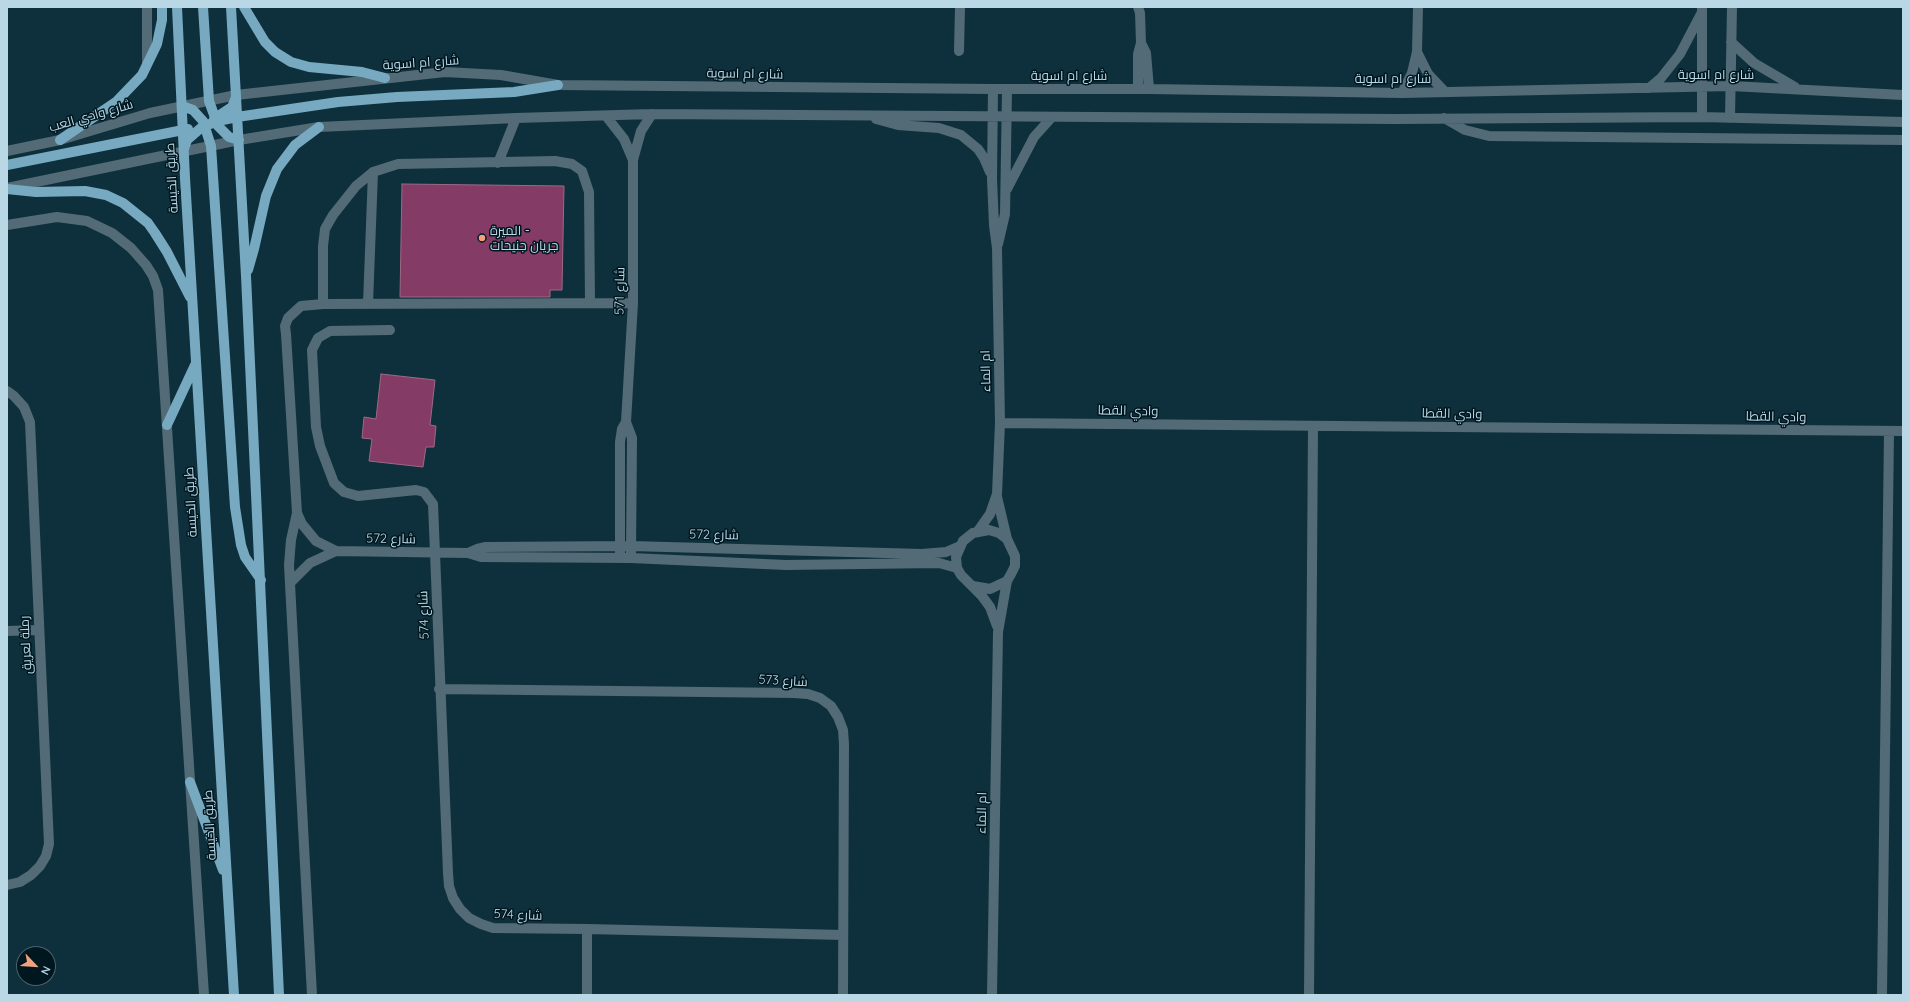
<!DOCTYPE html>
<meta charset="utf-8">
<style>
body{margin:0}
#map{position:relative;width:1910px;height:1002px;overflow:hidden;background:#0e303c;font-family:Quicksand,sans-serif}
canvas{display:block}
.frame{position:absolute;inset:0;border:8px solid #b9d7e4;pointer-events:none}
.north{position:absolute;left:16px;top:946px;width:40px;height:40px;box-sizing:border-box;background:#001720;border:1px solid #4a646e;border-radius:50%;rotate:115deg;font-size:11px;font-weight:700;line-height:16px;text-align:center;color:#b9d7e4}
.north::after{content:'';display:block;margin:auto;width:14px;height:18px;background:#f1a17b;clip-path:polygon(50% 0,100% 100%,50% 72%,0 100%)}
</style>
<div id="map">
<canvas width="1910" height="1002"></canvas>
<div class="frame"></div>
<div class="north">N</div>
</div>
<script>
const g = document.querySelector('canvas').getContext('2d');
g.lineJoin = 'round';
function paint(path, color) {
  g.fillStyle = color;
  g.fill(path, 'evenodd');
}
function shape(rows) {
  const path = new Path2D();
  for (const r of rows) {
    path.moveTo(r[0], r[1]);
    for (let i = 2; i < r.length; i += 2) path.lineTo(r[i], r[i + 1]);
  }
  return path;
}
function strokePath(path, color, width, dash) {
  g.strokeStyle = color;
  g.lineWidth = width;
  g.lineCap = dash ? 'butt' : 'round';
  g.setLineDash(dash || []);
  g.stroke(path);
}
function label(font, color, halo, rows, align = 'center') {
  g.font = font + ' Quicksand,Cairo,sans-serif';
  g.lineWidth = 3;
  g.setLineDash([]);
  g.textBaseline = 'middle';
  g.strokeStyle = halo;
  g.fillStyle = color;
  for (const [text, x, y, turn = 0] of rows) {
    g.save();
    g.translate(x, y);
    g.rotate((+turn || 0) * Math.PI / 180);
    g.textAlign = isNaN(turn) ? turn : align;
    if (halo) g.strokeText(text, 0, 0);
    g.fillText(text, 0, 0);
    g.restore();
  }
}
const building = shape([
 [402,184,564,186,562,290,550,290,550,297,400,297,402,184],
 [381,374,435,380,430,425,436,426,434,447,426,447,423,467,369,461,372,439,362,438,364,417,376,419,381,374]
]);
paint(building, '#843c66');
strokePath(building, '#9c6984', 1);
strokePath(shape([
 [1138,7,1140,13,1141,43,1138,54,1138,89],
 [1731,42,1754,63,1795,87],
 [1141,43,1146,53,1149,89],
 [959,51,960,7],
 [1417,52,1428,74,1445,92],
 [147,63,147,7],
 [1649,88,1661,78,1680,54,1701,14],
 [1402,93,1412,73,1417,52,1418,7],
 [606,116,624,139,633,160],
 [1702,117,1702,7],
 [1444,118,1465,130,1489,136,1903,140],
 [1730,118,1732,7],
 [876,119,898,125,939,128,961,135,978,149,984,158,990,172],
 [7,151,60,140,150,113,236,95,445,72,501,75,558,85,993,89,1149,89,1402,93,1731,86,1903,95],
 [498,163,516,118],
 [7,188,239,140,319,127,516,118,652,114,1395,119,1702,117,1903,122],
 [1007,189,1034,137,1052,117],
 [7,225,57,217,87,221,112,233,131,248,146,265,153,276,158,290,204,995],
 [998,244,1005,214,1007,89],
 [323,304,323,246,325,229,333,215,356,186,373,172,398,164,555,161,572,164,582,171,589,192,590,302],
 [368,304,373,172],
 [390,330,330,331,318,338,312,350,316,427,320,446,334,483,344,492,358,496,416,490,424,492,433,504,448,873,449,886,453,898,460,909,469,918,481,924,493,928,587,929,843,935],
 [7,391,14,396,24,407,30,422,49,844,46,856,40,866,31,875,20,882,7,885],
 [626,422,632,438,631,553],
 [1000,423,1903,431],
 [997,497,1007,539],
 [297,513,302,524,316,541,336,551],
 [978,531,990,514,997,494,1000,423,997,248,994,225,992,179,993,89],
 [620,552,620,442,622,429,626,422,633,303,633,160,641,131,652,114],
 [468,553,477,549,486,547,631,546,922,554,946,552,960,546],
 [290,583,310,563,336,551,468,553,481,557,631,558,786,565,939,563,957,568],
 [973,586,990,589,1007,581,1011,574,1015,566,1015,556,1007,539,999,533,989,530,973,533,963,541,956,557,957,568,961,575,982,596,990,607,997,626],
 [7,631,38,630],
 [439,689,794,693,808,694,820,698,831,706,838,717,843,730,844,744,843,995],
 [587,929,587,995],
 [312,995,289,565,291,540,297,513,286,334,285,326,288,318,301,306,323,304,633,303],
 [992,995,998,632,1007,581],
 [1309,995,1313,426],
 [1882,995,1889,431]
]), '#536b76', 10);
strokePath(shape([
 [177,7,185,178,234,995],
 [203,7,209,101,218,126,229,137,239,140],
 [231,7,246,276,279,995],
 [244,7,265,42,275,52,291,62,309,67,362,72,385,78],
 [182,106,193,110,203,121,211,146,235,507,241,545,245,557,261,580],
 [214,119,232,107,236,97],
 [60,140,116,102,142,75,157,44,162,20,162,7],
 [184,149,187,140,202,127,218,121,237,117,338,102,397,97,514,92,558,85],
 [7,165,188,129],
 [7,189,36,192,85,191,106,195,123,203,148,223,155,233,167,252,190,297],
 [248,270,254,249,266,196,277,169,295,145,319,127],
 [167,425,195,365],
 [190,782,223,870]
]), '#77aac0', 10);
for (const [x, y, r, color] of [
 [482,238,4,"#f1a17b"]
]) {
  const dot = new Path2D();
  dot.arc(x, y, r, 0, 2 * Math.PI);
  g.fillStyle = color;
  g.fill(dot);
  strokePath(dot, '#001720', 1.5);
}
label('13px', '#b9d7e4', '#001720', [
 ["شارع ام اسوية",421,63,-4],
 ["شارع ام اسوية",745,74,1],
 ["شارع ام اسوية",1716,75],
 ["شارع ام اسوية",1069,76],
 ["شارع ام اسوية",1393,79],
 ["شارع وادي العب",91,116,-16],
 ["طريق الخيسة",172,178,-93],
 ["شارع 571",620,291,-89],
 ["ام الماء",986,371,-91],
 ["وادي القطا",1128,411,1],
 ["وادي القطا",1452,414,1],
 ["وادي القطا",1776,417,1],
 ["طريق الخيسة",191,502,-93],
 ["شارع 572",714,535,1],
 ["شارع 572",391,539,1],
 ["شارع 574",424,615,-92],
 ["رملة لعريق",26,645,-93],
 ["شارع 573",783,681,3],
 ["ام الماء",982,813,-89],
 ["طريق الخيسة",210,825,-93],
 ["شارع 574",518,915,2]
]);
label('13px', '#b9d7e4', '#001720', [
 ["الميرة -",490,231],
 ["جريان جنيحات",490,246]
], 'left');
</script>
